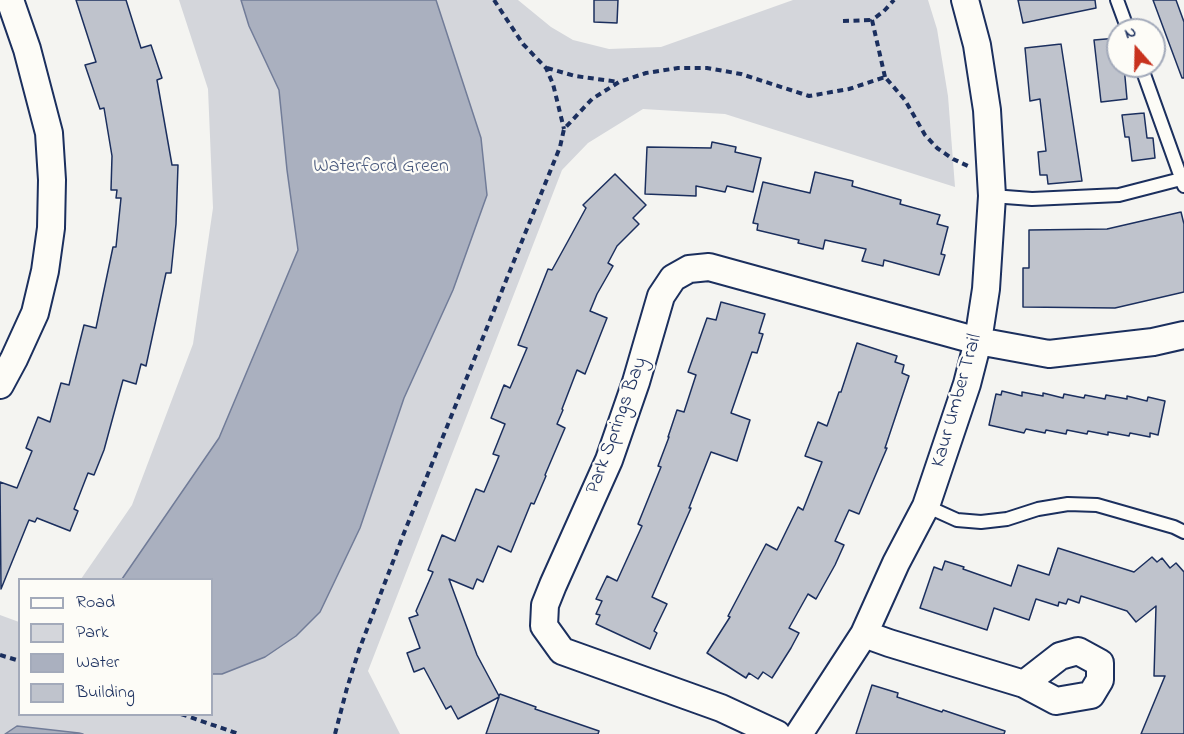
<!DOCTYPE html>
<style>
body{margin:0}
#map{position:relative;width:1184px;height:734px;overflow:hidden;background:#f4f4f1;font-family:"Indie Flower",sans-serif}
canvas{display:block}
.legend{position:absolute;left:18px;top:578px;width:195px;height:138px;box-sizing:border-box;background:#fdfcf7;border:2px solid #a3aaba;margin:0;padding:8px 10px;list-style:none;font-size:18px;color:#1b2f5e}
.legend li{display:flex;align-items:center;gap:12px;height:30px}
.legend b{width:30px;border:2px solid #a3aaba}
.north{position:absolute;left:1106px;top:18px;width:60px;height:60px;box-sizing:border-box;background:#fdfcf7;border:2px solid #a3aaba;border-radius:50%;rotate:340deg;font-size:16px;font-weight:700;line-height:24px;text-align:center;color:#1b2f5e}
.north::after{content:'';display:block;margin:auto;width:21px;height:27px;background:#c8321e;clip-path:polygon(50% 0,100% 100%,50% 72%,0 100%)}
</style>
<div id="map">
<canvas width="1184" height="734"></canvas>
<ul class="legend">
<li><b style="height:8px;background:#fdfcf7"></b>Road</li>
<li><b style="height:16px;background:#d4d6db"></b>Park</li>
<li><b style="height:16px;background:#aab0bf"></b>Water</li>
<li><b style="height:16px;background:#bfc3cc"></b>Building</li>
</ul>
<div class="north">N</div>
</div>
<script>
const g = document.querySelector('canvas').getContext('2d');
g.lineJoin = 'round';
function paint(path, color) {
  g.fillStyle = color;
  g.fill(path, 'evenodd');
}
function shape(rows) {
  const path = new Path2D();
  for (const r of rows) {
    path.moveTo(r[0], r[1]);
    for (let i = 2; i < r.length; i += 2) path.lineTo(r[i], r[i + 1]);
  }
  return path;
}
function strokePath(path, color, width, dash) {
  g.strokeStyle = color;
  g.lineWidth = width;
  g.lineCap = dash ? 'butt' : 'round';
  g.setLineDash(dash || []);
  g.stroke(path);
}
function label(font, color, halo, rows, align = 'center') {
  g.font = font + ' "Indie Flower",sans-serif';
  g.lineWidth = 4.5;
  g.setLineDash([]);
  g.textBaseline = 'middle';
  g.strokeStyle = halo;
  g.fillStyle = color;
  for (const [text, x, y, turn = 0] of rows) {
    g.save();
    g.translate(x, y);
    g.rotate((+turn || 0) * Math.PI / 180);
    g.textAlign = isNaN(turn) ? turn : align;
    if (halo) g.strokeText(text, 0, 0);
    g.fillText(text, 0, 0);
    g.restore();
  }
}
paint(shape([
 [179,0,518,0,551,27,573,40,609,49,661,47,793,0,928,0,937,29,948,96,955,187,725,114,643,109,588,143,562,170,368,671,400,734,0,734,0,615,19,622,20,714,212,714,212,580,81,579,132,505,193,344,213,208,208,89]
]), '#d4d6db');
const water = shape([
 [241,0,436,0,481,138,487,195,453,290,404,398,360,528,320,612,296,636,265,657,222,674,212,674,212,580,122,579,219,438,298,250,287,170,279,90,249,26,241,0],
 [17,726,79,733,83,734,5,734,17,726]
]);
paint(water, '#aab0bf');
strokePath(water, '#717c98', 1.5);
const building = shape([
 [76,0,126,0,141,48,151,45,162,78,157,80,172,165,178,165,176,224,171,273,166,273,146,366,141,364,136,384,123,380,104,450,94,475,88,473,74,509,78,511,70,531,37,518,35,522,29,520,1,589,0,482,17,488,32,451,26,448,38,417,50,422,61,383,69,385,84,325,96,328,113,247,116,247,121,198,116,198,117,190,111,190,112,156,104,108,100,109,85,65,96,62,76,0],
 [594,0,618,0,617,23,594,22,594,0],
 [1018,0,1095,0,1096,8,1023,23,1018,0],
 [1153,0,1176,0,1184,22,1184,78,1182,78,1153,0],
 [1118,38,1118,66,1124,66,1127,99,1101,102,1094,40,1118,38],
 [1061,44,1082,181,1048,184,1047,175,1040,175,1038,152,1046,151,1040,99,1030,101,1025,48,1061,44],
 [1144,113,1147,138,1153,138,1155,158,1132,161,1129,137,1125,137,1122,115,1144,113],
 [712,142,736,147,735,152,761,158,753,192,727,186,725,192,696,186,696,196,645,194,647,147,711,148,712,142],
 [815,172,853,181,852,186,901,200,900,204,940,215,937,224,948,227,941,254,945,255,939,275,884,260,883,266,862,261,866,249,825,240,823,249,798,243,799,240,757,230,758,224,753,223,763,182,810,193,815,172],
 [615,174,646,205,633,218,639,224,617,246,608,263,613,266,597,294,590,311,607,318,585,374,577,370,562,409,563,410,557,424,565,428,545,475,546,476,534,504,531,503,511,552,498,546,483,582,477,579,473,589,449,579,477,655,499,696,500,694,536,707,535,709,599,731,598,734,486,734,499,697,458,719,451,706,446,709,424,668,414,672,407,653,420,648,409,618,418,615,416,611,433,572,428,570,442,535,455,541,476,489,484,492,499,456,493,454,505,424,491,418,504,385,510,388,527,348,518,345,548,269,552,270,568,241,586,208,583,205,615,174],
 [1181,212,1184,224,1184,292,1115,308,1023,307,1023,268,1029,268,1029,230,1107,229,1181,212],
 [721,302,765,314,759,333,763,334,757,353,752,352,731,413,750,420,737,461,711,452,689,508,691,508,652,597,667,604,654,631,657,633,650,649,596,624,600,615,596,614,602,601,596,599,607,576,617,581,642,526,638,524,661,467,658,466,669,437,668,437,677,410,684,412,696,375,688,372,707,318,716,320,721,302],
 [857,343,897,356,895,362,904,365,902,373,909,376,885,448,887,448,859,514,849,510,835,541,844,545,835,565,816,599,808,594,789,628,799,633,791,648,772,678,763,672,758,679,749,673,746,678,707,653,730,617,728,616,766,544,777,550,798,507,803,510,822,462,805,456,818,422,827,426,839,392,841,392,857,343],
 [1002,391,1022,396,1022,392,1043,396,1043,393,1063,398,1064,394,1084,398,1085,395,1105,399,1106,395,1127,399,1127,396,1147,401,1148,397,1165,401,1158,435,1150,433,1150,437,1130,433,1129,436,1108,432,1108,435,1088,431,1087,434,1067,430,1066,434,1046,430,1045,433,1026,429,1024,433,989,425,996,394,1001,395,1002,391],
 [1058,548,1134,572,1152,557,1157,562,1162,558,1170,568,1176,563,1184,572,1184,734,1141,734,1165,676,1154,676,1156,606,1136,622,1127,611,1081,596,1079,603,1068,599,1066,604,1059,602,1058,606,1036,599,1029,620,994,608,987,630,920,608,934,567,942,570,945,561,964,567,963,569,1011,586,1018,565,1049,575,1058,548],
 [872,685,898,693,897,697,942,712,943,710,1005,731,1004,734,856,734,872,685]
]);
paint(building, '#bfc3cc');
strokePath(building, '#1b2f5e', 1.5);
const lane = shape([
 [1117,0,1128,30],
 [1141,66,1184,186],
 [992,196,1032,199,1119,195,1181,179],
 [926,506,957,520,981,522,1007,519,1038,509,1068,504,1097,505,1174,527,1184,532]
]);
const street = shape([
 [0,385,14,359,35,313,45,271,51,228,52,180,49,133,27,49,10,0],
 [864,634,889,643,1024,684,1056,701,1091,695,1100,680,1100,663,1078,651,1060,656,1024,684],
 [777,734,721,708,562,651,544,626,545,605,553,585,609,460,636,382,661,296,673,278,689,269,709,267,978,341,1049,354,1153,342,1184,335],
 [799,734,864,634,896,563,926,506,967,384,978,341,986,289,992,196,987,110,977,45,965,0]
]);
strokePath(lane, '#1b2f5e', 16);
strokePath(street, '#1b2f5e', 30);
strokePath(shape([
 [494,0,523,44,546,68,553,84,564,129],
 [843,21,872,20],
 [547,68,575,76,619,82],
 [885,77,872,20,884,11,894,0],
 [0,655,20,661],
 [181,714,239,734],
 [335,734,347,688,359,650,404,533,560,147,564,129,592,99,619,82,646,73,678,68,707,68,741,74,809,96,849,89,885,77,905,100,925,135,937,148,953,159,968,166]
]), '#1b2f5e', 4, [6, 4.5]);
strokePath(lane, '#fdfcf7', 12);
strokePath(street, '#fdfcf7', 26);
label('20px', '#49597d', '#fdfcf7', [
 ["Waterford Green",381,168]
]);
label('20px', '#1b2f5e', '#fdfcf7', [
 ["Kaur Umber Trail",958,401,-74],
 ["Park Springs Bay",618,426,-70]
]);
</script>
